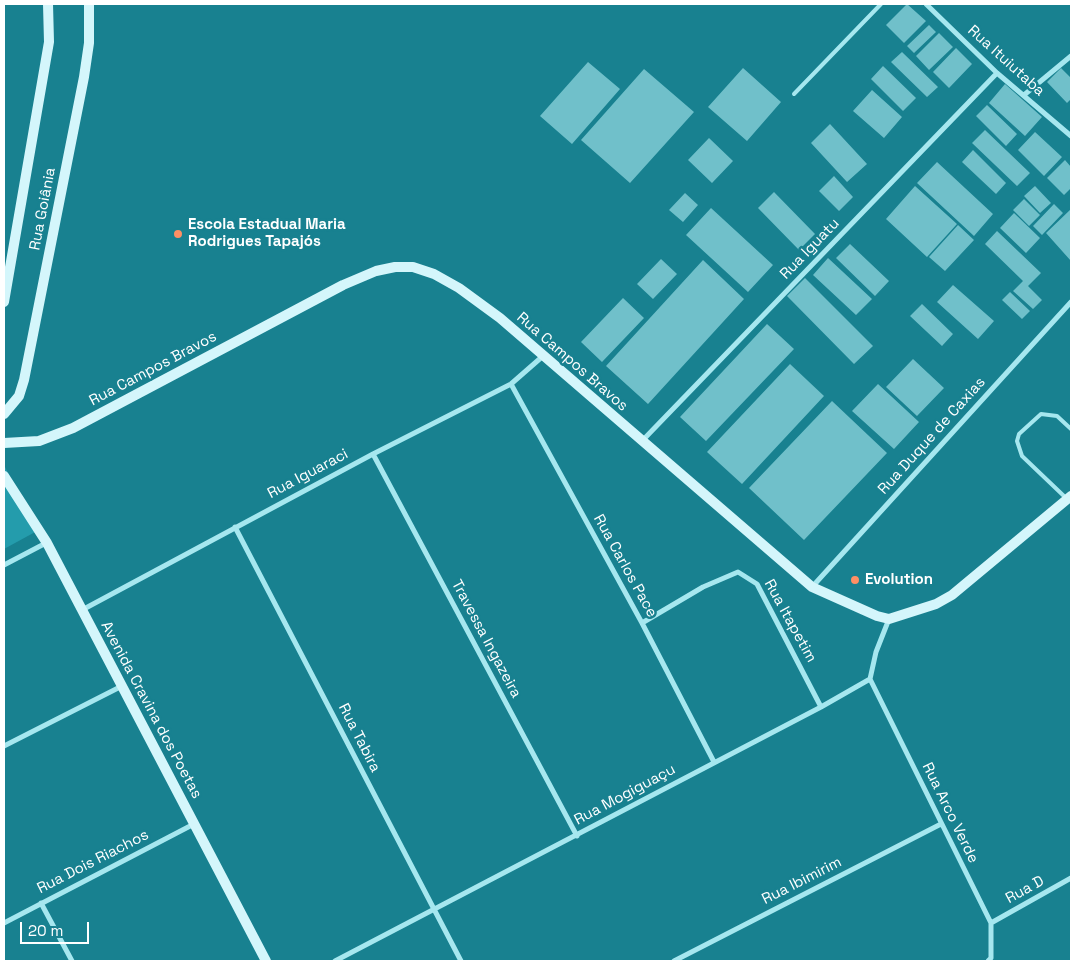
<!DOCTYPE html>
<meta charset="utf-8">
<style>
body{margin:0}
#map{position:relative;width:1075px;height:965px;overflow:hidden;background:#188190;font-family:"Space Grotesk",sans-serif}
canvas{display:block}
.frame{position:absolute;inset:0;border:5px solid #fff;pointer-events:none}
.scale{position:absolute;left:20px;top:922px;width:69px;height:22px;box-sizing:border-box;border:2px solid #fff;border-top:0;padding-left:6px;font-size:15px;line-height:18px;white-space:nowrap;color:#fff;-webkit-text-stroke:4px #188190;paint-order:stroke}
</style>
<div id="map">
<canvas width="1075" height="965"></canvas>
<div class="frame"></div>
<div class="scale">20 m</div>
</div>
<script>
const g = document.querySelector('canvas').getContext('2d');
g.lineJoin = 'round';
function paint(path, color) {
  g.fillStyle = color;
  g.fill(path, 'evenodd');
}
function shape(rows) {
  const path = new Path2D();
  for (const r of rows) {
    path.moveTo(r[0], r[1]);
    for (let i = 2; i < r.length; i += 2) path.lineTo(r[i], r[i + 1]);
  }
  return path;
}
function strokePath(path, color, width, dash) {
  g.strokeStyle = color;
  g.lineWidth = width;
  g.lineCap = dash ? 'butt' : 'round';
  g.setLineDash(dash || []);
  g.stroke(path);
}
function label(font, color, halo, rows, align = 'center') {
  g.font = font + ' "Space Grotesk",sans-serif';
  g.lineWidth = 5;
  g.setLineDash([]);
  g.textBaseline = 'middle';
  g.strokeStyle = halo;
  g.fillStyle = color;
  for (const [text, x, y, turn = 0] of rows) {
    g.save();
    g.translate(x, y);
    g.rotate((+turn || 0) * Math.PI / 180);
    g.textAlign = isNaN(turn) ? turn : align;
    if (halo) g.strokeText(text, 0, 0);
    g.fillText(text, 0, 0);
    g.restore();
  }
}
paint(shape([
 [4,465,37,531,4,549]
]), '#249cac');
paint(shape([
 [907,4,926,21,904,43,886,25],
 [929,25,936,32,914,53,907,46],
 [939,33,953,47,929,70,916,56],
 [956,48,972,64,949,88,933,72],
 [902,52,938,87,927,97,891,62],
 [588,62,620,89,572,144,540,116],
 [883,66,916,98,903,111,871,79],
 [743,68,781,102,747,141,708,107],
 [1061,68,1071,78,1071,99,1067,103,1047,82],
 [644,69,694,112,630,183,581,140],
 [1005,84,1042,117,1025,136,989,103],
 [872,90,902,117,884,138,853,111],
 [987,105,1017,134,1006,146,976,116],
 [830,124,867,164,847,182,811,143],
 [985,130,1030,173,1017,186,972,143],
 [1035,132,1062,157,1044,176,1018,150],
 [709,138,733,161,712,183,688,160],
 [973,150,1006,183,996,194,962,162],
 [1065,160,1071,167,1071,188,1064,195,1047,178],
 [937,162,993,214,974,236,917,183],
 [834,176,853,197,839,211,819,191],
 [915,186,957,224,927,257,886,219],
 [1035,186,1051,203,1040,213,1024,196],
 [774,192,815,234,799,250,758,208],
 [685,193,698,205,683,222,669,210],
 [1024,199,1040,215,1029,226,1013,210],
 [1054,204,1063,213,1042,235,1033,226],
 [711,208,773,265,748,292,686,235],
 [1071,209,1071,261,1046,233],
 [1014,213,1040,238,1026,253,1000,228],
 [958,225,974,240,945,271,929,257],
 [997,231,1041,273,1028,286,1042,300,1033,309,1013,291,1023,281,985,244],
 [850,244,889,281,875,296,836,258],
 [828,258,872,299,856,315,813,275],
 [661,259,677,274,653,299,637,284],
 [703,260,744,299,648,404,606,366],
 [805,278,873,346,854,364,787,296],
 [953,285,994,321,978,339,937,302],
 [1010,292,1030,311,1022,319,1002,300],
 [623,298,644,318,602,362,581,342],
 [922,304,953,334,942,346,910,316],
 [767,324,794,349,706,441,680,417],
 [913,359,944,388,917,416,886,387],
 [790,364,824,396,742,484,707,452],
 [878,384,919,422,894,449,852,411],
 [832,401,887,453,804,540,749,488]
]), '#70c0ca');
strokePath(shape([
 [794,94,881,4],
 [1066,498,1022,456,1017,441,1019,434,1041,414,1057,416,1071,429]
]), '#a6e7ef', 4);
strokePath(shape([
 [926,4,997,73,1071,136],
 [1024,95,1071,56],
 [511,384,642,623,714,762],
 [642,441,997,73],
 [373,454,577,836],
 [235,527,461,961],
 [4,565,46,543],
 [812,587,1071,302],
 [82,610,373,454,511,384,543,356],
 [642,623,703,587,738,572,757,584,821,707],
 [870,679,991,923,991,958,988,961],
 [4,746,122,686],
 [41,903,72,961],
 [4,923,194,824],
 [991,923,1071,878],
 [335,961,821,707,870,679,876,652,889,619],
 [674,961,941,824]
]), '#a6e7ef', 5);
strokePath(shape([
 [4,302,49,42,48,4],
 [4,414,19,396,24,380,84,77,89,43,89,4],
 [4,443,39,441,73,428,343,285,376,271,395,267,413,267,434,274,459,288,500,318,812,587,877,616,889,619,936,604,952,595,1071,496],
 [4,476,47,543,266,961]
]), '#d4f6fb', 10);
for (const [x, y, r, color] of [
 [178,234,5,"#ff8f64"],
 [855,580,5,"#ff8f64"]
]) {
  const dot = new Path2D();
  dot.arc(x, y, r, 0, 2 * Math.PI);
  g.fillStyle = color;
  g.fill(dot);
  strokePath(dot, '#188190', 2);
}
label('15px', '#fff', '#188190', [
 ["Rua Ituiutaba",1006,61,42],
 ["Rua Goiânia",43,209,-79],
 ["Rua Iguatu",810,249,-46],
 ["Rua Campos Bravos",572,362,41],
 ["Rua Campos Bravos",153,369,-28],
 ["Rua Duque de Caxias",932,436,-48],
 ["Rua Iguaraci",308,474,-28],
 ["Rua Carlos Pace",625,566,61],
 ["Rua Itapetim",790,621,61],
 ["Travessa Ingazeira",486,639,62],
 ["Avenida Cravina dos Poetas",151,710,62],
 ["Rua Tabira",359,738,63],
 ["Rua Mogiguaçu",625,795,-28],
 ["Rua Arco Verde",950,813,64],
 ["Rua Dois Riachos",93,862,-27],
 ["Rua Ibimirim",802,881,-27],
 ["Rua D",1025,890,-29]
]);
label('bold 15px', '#fff', '#188190', [
 ["Escola Estadual Maria",188,225],
 ["Rodrigues Tapajós",188,242],
 ["Evolution",865,580]
], 'left');
</script>
